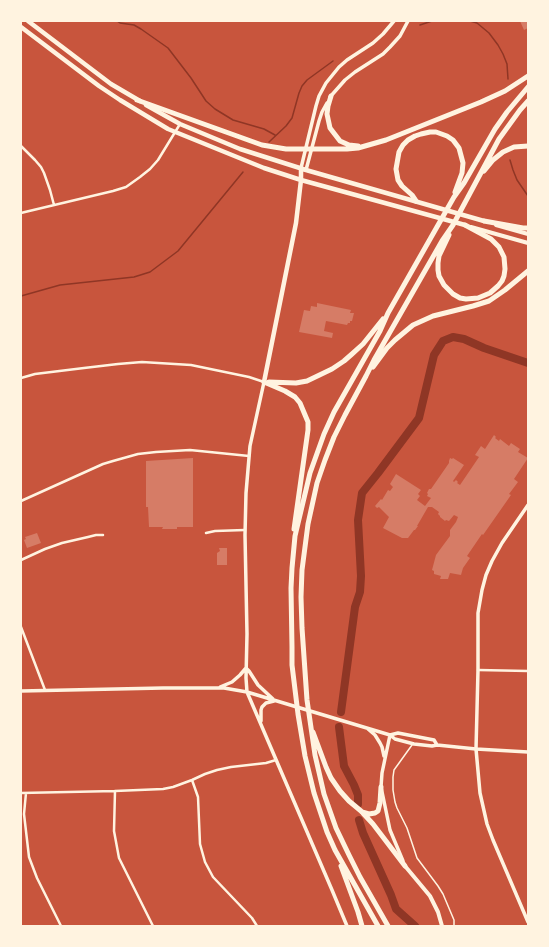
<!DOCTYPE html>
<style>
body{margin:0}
#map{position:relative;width:549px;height:947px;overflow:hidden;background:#c8553d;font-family:Cabin,sans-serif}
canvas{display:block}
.frame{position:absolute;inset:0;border:22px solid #fff3e0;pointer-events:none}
</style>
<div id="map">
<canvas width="549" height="947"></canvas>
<div class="frame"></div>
</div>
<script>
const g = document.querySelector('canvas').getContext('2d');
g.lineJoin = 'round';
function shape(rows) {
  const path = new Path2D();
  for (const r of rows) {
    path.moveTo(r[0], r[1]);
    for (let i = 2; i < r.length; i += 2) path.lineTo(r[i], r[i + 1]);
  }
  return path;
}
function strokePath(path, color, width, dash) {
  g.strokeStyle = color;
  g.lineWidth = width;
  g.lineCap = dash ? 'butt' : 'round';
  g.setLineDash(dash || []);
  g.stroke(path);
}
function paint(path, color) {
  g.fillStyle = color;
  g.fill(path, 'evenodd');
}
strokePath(shape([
 [117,21,120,23,134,25,141,29,168,48,191,78,206,101,215,109,233,120,264,129,275,135],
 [470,21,477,23,489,33,498,45,503,54,507,64,508,79],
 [420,25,432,21],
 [269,142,286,126,292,118,299,93,302,86,307,80,333,61],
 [510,160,513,170,517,180,528,196],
 [21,296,60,285,134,277,150,272,178,251,243,172]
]), '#8f3625', 1.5);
strokePath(shape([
 [341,712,355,607,360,592,361,576,358,520,362,493,378,473,419,418,434,355,443,341,453,337,464,339,484,348,528,363],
 [339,727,344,766,354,785,358,795,358,804],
 [359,820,363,833,391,895,396,909,415,926]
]), '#8f3625', 8);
paint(shape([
 [520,21,528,21,528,28,524,30],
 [317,303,351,310,350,313,354,313,352,321,350,321,350,323,348,323,347,325,326,321,324,331,333,333,332,338,299,332,304,310,310,311,311,306,317,307],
 [494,435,496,437,495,438,499,441,500,439,509,446,511,443,520,449,518,452,528,458,514,479,518,482,509,494,511,495,483,535,482,534,467,556,470,558,463,568,461,575,450,573,448,579,440,579,441,576,434,574,434,571,432,570,436,555,450,536,450,530,456,522,458,517,454,515,449,521,446,520,445,521,440,517,440,516,438,514,439,512,432,507,428,507,417,526,418,526,415,530,414,530,408,538,402,538,383,528,389,517,379,507,377,508,375,506,381,499,382,500,388,490,390,491,393,487,390,484,396,474,421,490,418,494,420,496,417,500,425,506,431,498,427,496,428,494,427,493,429,489,431,489,449,463,449,461,450,458,452,459,453,458,464,465,453,481,454,482,456,480,458,482,457,483,460,485,479,457,475,455,481,446,485,449],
 [193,458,193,527,177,527,177,529,162,529,163,527,149,527,148,507,146,507,146,461],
 [37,533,41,543,27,548,24,540,26,539,25,537],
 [219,548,227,548,227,565,217,565,217,553,220,551]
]), '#d67c66');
strokePath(shape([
 [412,745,394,770,393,777,393,790,395,802,397,808,407,828,417,858,438,886,443,894,454,920,454,926]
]), '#fff3e0', 1.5);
strokePath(shape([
 [21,146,35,160,41,167,44,173,50,190,54,205],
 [21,213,25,212,113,191,126,187,140,177,150,169,158,160,180,124],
 [21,378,35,374,84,368,118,364,142,362,191,365,249,377,264,382],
 [21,501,103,464,113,461,138,454,156,452,190,450,249,456],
 [206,533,215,531,245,530],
 [21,560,45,549,62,543,88,537,96,535,103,535],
 [21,627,45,690],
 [478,670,528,671],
 [192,780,198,797,200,844,205,862,213,877,252,918,257,926],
 [115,791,114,831,119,858,153,926],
 [21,793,115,791,163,789,173,787,192,780,205,774,217,770,231,767,266,763,276,760],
 [26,793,24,814,29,857,37,878,61,926]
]), '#fff3e0', 2.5);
strokePath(shape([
 [528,505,502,543,492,561,486,575,482,590,478,613,478,670,476,749,480,793,487,824,493,840,528,922]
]), '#fff3e0', 3.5);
strokePath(shape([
 [330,97,345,80,355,72,383,54,390,47,400,36,408,21],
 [301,168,316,106,319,96,326,83,339,67,347,60,373,43,383,34,394,21],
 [306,170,319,121,322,112,327,103],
 [264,382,250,446,246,493,245,535,247,634,246,678,247,692,332,890,347,926],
 [246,668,249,671,258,685,273,699],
 [220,687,232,682,240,675,246,668],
 [21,691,163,688,224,688,247,692,257,695,390,735,395,739,414,744,432,746,437,745,476,749,528,752],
 [261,721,261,710,262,707,266,703,274,701],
 [368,729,375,735,380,743,382,747,384,756],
 [390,735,382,773,381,787,390,830,403,861],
 [390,735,398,733,434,740,437,745]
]), '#fff3e0', 3.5);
strokePath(shape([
 [496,225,528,234],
 [471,227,528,243],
 [405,866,430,896,438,912,442,926]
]), '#fff3e0', 4);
strokePath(shape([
 [28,21,111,84,140,101],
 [21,27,99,86,120,100,168,129,264,168,301,180,465,225],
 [146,105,180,124,240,149,306,170,484,221],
 [264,382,296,223,301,180,301,168]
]), '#fff3e0', 4.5);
strokePath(shape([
 [331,96,328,106,327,114,330,128,340,141,349,145,358,146],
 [137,100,262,145,286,149,347,149,358,148,386,140,481,102,505,91,528,76],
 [484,171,493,160,503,152,514,147,528,146],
 [416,201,412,195,402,186,398,180,396,169,399,152,403,145,408,140,415,136,421,134,430,132,436,132,447,136,453,140,459,148,463,163,462,173,455,192],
 [484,221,523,228,528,228],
 [449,235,439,256,438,263,438,270,439,276,444,285,453,294,460,298,466,299,478,298,490,293,498,286,502,281,504,276,505,269,504,257,499,247,491,239,465,225],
 [373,367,387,348,395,340,413,325,433,316,473,306,489,301,505,290,528,271],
 [264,382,285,391,295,397,300,403,308,422,308,430,294,529],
 [269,382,296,383,307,381,332,369,344,361,352,354,363,344,383,319],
 [313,732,326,767,331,778,340,791,349,801,361,811,373,824,405,866],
 [362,812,369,814,375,813,378,811,380,803,381,787],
 [341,866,358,912,362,926],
 [378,926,335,850,327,832,314,793,305,756,298,714,292,665,292,647,291,588,292,568,295,536,310,473,324,434,334,412,380,331,388,313,454,197,464,183,495,129,507,112,528,87],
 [388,926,360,877,349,855,336,828,324,794,315,755,307,700,302,628,301,597,302,570,308,524,317,483,325,460,334,437,345,415,366,376,374,360,442,241,453,225,499,139,520,110,528,101]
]), '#fff3e0', 5);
</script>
